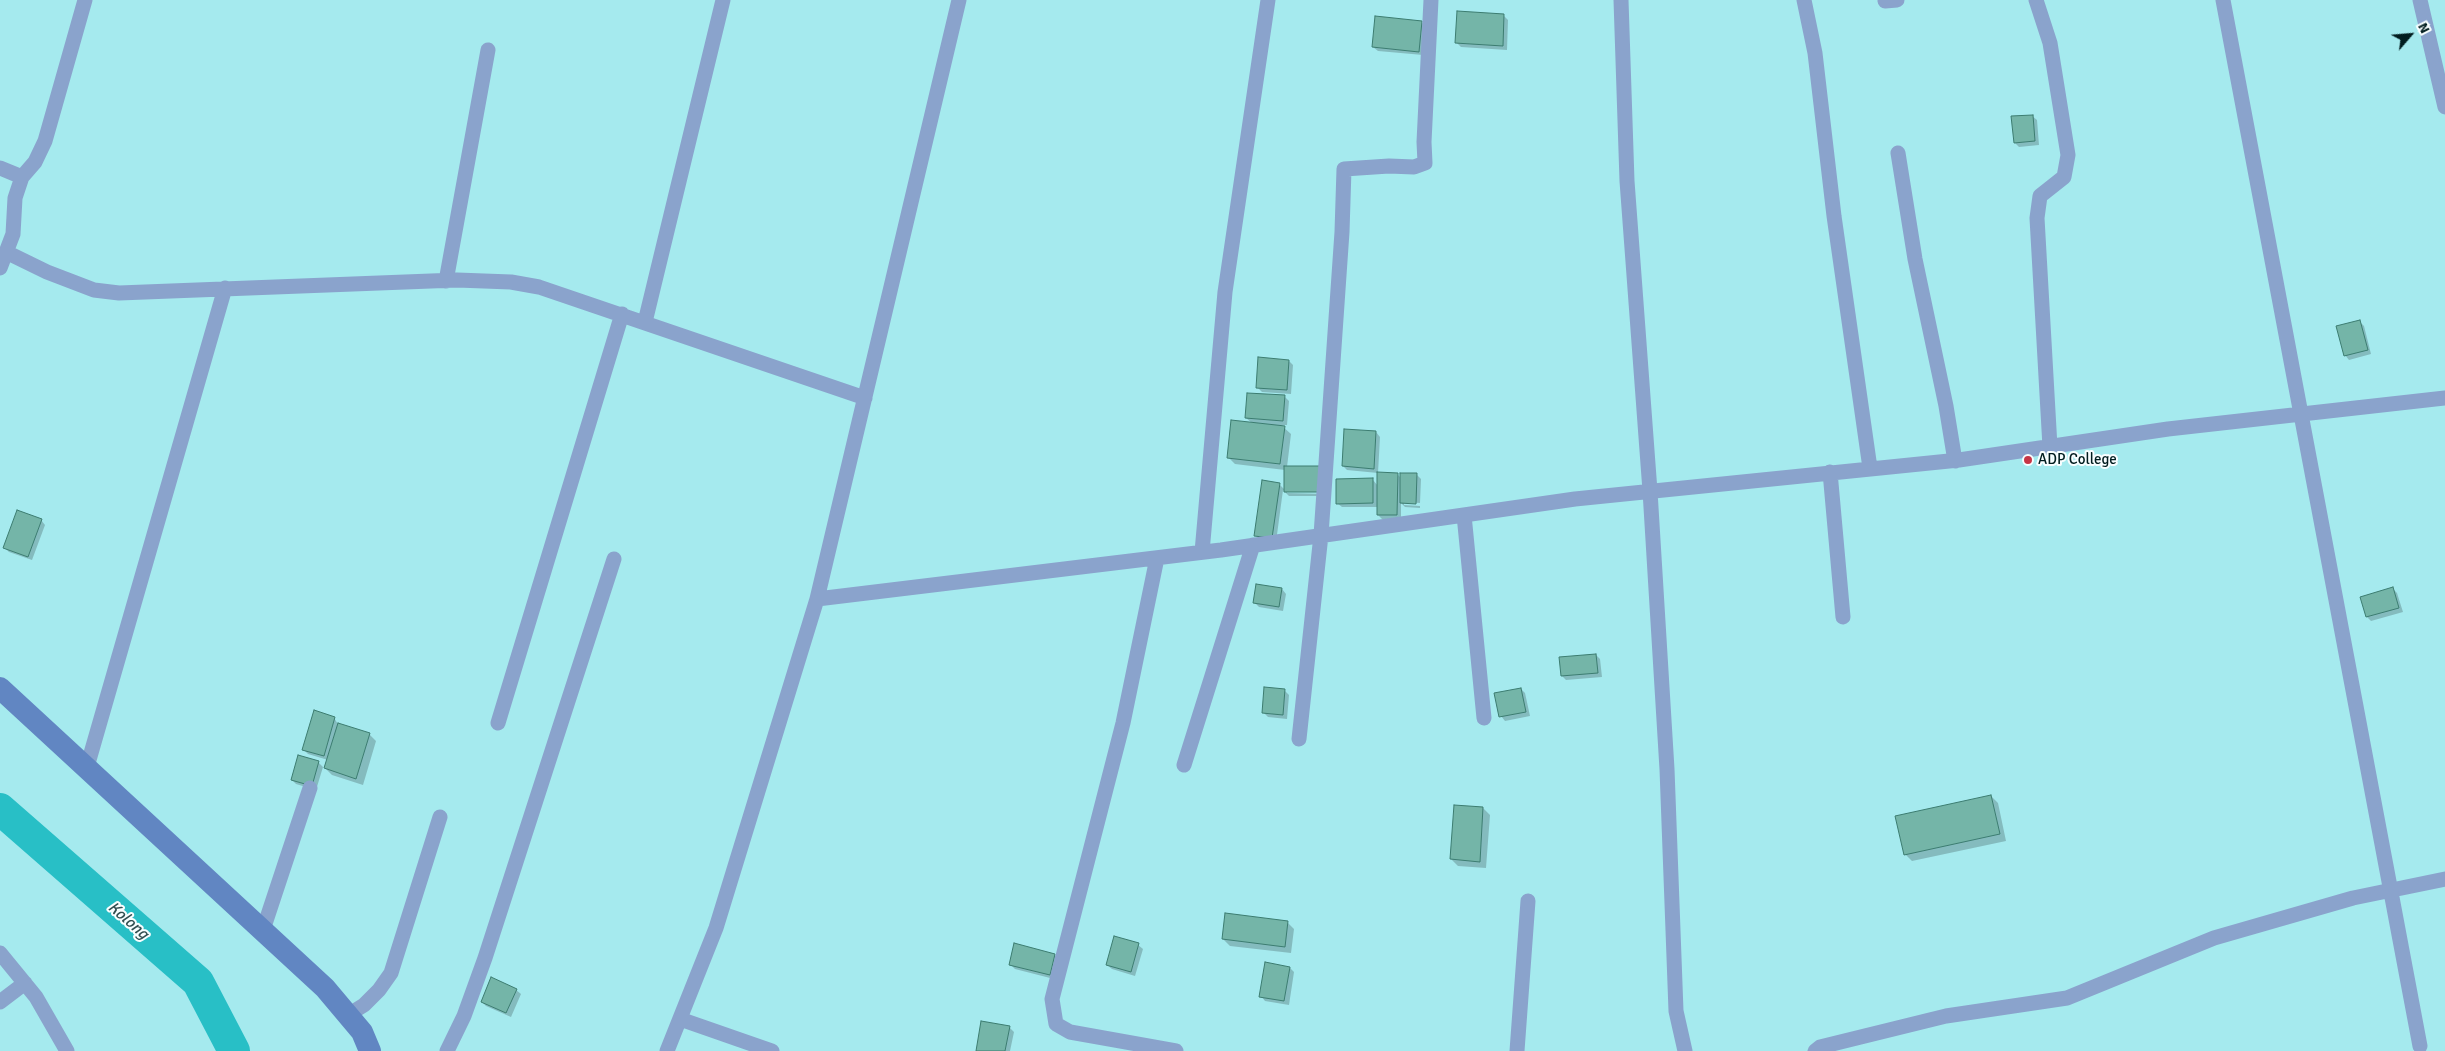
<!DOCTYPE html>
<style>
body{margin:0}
#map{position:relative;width:2445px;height:1051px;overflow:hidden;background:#a5eaee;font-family:Signika,sans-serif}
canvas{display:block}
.north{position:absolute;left:2385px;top:10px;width:50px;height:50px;-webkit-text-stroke:4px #f8feff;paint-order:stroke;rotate:63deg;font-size:14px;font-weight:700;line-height:20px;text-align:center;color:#011d1f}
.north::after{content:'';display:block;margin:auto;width:18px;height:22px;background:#011d1f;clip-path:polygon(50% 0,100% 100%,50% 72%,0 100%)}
</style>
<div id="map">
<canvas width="2445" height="1051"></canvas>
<div class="north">N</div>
</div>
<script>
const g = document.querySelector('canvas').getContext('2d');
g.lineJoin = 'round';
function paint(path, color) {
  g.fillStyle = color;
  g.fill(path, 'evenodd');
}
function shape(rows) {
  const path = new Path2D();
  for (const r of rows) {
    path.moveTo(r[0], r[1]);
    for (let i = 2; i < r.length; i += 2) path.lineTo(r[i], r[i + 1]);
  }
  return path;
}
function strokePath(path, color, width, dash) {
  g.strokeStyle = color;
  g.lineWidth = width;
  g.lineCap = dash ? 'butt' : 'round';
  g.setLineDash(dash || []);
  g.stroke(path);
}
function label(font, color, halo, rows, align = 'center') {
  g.font = font + ' Signika,sans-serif';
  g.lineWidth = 4;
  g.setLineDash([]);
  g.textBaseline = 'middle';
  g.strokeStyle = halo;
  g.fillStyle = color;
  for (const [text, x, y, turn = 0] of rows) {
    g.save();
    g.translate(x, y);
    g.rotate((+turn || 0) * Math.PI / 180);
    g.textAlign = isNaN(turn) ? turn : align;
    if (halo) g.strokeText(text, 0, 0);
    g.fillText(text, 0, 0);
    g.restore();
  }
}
paint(shape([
 [1504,16,1508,20,1507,50,1461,47,1456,42],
 [1421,22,1426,26,1423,55,1378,51,1373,47],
 [2032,116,2037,120,2039,145,2019,147,2015,143],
 [2360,322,2364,326,2371,354,2349,360,2345,355],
 [1289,361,1293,365,1291,394,1262,392,1258,388],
 [1284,396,1289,401,1287,425,1281,425,1291,434,1287,467,1287,493,1327,494,1327,496,1289,496,1283,490,1276,542,1260,540,1256,535,1279,484,1285,490,1285,470,1235,464,1228,457,1252,423,1246,418],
 [1376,432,1380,437,1378,473,1347,470,1343,466],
 [1397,474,1401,478,1417,475,1421,479,1420,503,1404,502,1404,505,1420,506,1420,508,1405,507,1401,503,1401,519,1382,519,1378,515,1378,507,1342,507,1337,503,1373,480,1378,486],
 [41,520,45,525,32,560,9,552,4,547],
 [1282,589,1286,594,1283,611,1259,607,1255,603],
 [2393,589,2397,593,2403,612,2371,621,2367,617],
 [1596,655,1600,659,1602,677,1566,680,1562,676,1560,658],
 [1265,689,1285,691,1289,695,1287,719,1268,717,1264,713],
 [1521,689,1525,693,1530,716,1505,721,1501,716],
 [334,718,338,724,369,734,376,741,363,785,332,775,325,768,328,760,308,754,304,750],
 [318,762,323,767,316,790,296,784,292,780],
 [1991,796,1998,803,2006,841,1912,861,1905,854],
 [1483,808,1490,815,1486,868,1458,866,1451,859],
 [1287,922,1294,929,1291,953,1230,946,1223,939],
 [1138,945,1143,949,1135,976,1112,969,1107,965],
 [1055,955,1059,959,1054,979,1015,969,1010,964],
 [1290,968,1294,972,1289,1005,1265,1001,1261,996],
 [516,990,521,994,511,1017,486,1006,482,1002],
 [1009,1027,1014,1032,1010,1051,977,1051]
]), '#0003');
strokePath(shape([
 [0,809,198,982,234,1051]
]), '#28bfc6', 32);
const building = shape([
 [1457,11,1504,14,1503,46,1455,43,1457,11],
 [1375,16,1422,21,1419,52,1372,47,1375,16],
 [2033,115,2035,141,2014,143,2011,116,2033,115],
 [2360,320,2368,350,2344,356,2336,326,2360,320],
 [1258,357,1289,360,1287,390,1256,388,1258,357],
 [1247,393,1285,395,1283,421,1245,418,1247,393],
 [1231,420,1285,426,1280,464,1227,458,1231,420],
 [1344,429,1376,431,1374,469,1342,466,1344,429],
 [1284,466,1323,466,1323,492,1284,492,1284,466],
 [1377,472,1398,473,1397,515,1377,515,1377,472],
 [1400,473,1417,473,1416,504,1400,503,1400,473],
 [1373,478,1373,503,1336,504,1336,479,1373,478],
 [1262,480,1280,483,1272,538,1254,536,1262,480],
 [17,510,42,519,28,557,3,548,17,510],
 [1256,584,1282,588,1279,607,1253,603,1256,584],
 [2393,587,2399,608,2366,617,2360,597,2393,587],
 [1596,654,1598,673,1561,676,1559,657,1596,654],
 [1264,687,1285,689,1283,715,1262,713,1264,687],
 [1521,688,1526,712,1499,717,1494,693,1521,688],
 [314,710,335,717,324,756,302,750,314,710],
 [338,723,370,733,356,779,324,768,338,723],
 [298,755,319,761,312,786,291,780,298,755],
 [1991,795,2000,834,1904,855,1895,816,1991,795],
 [1454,805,1483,807,1480,862,1450,859,1454,805],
 [1225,913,1288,921,1285,947,1222,939,1225,913],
 [1114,936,1139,943,1131,972,1106,965,1114,936],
 [1014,943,1055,954,1050,975,1009,965,1014,943],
 [1265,962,1290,967,1284,1001,1259,997,1265,962],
 [491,977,517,989,506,1013,481,1002,491,977],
 [981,1021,1010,1026,1005,1051,976,1051,981,1021]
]);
paint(building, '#74b5a8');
strokePath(building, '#3c7c70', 1);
strokePath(shape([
 [1621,0,1627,181,1650,491,1667,769,1676,1011,1685,1051],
 [1804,0,1815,53,1834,216,1870,468],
 [2036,0,2050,43,2068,155,2064,177,2040,196,2037,218,2050,447],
 [2223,0,2420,1046],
 [2420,0,2445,107],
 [1885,1,1897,0],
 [1898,153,1915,259,1946,406,1955,461],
 [0,168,22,177],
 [6,252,47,272,94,290,119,293,457,280,511,282,539,287,865,398],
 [0,268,13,234,15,198,22,177,35,162,45,141,85,0],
 [446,281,488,50],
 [645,322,723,0],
 [1830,472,1843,617],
 [1464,515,1484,718],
 [1202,552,1225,292,1268,0],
 [1157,558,1123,723,1052,999,1056,1024,1070,1032,1176,1051],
 [817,599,1221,550,1575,499,1959,460,2168,429,2445,398],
 [498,723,622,314],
 [1299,739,1321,535,1342,232,1344,169,1389,166,1414,167,1425,163,1424,142,1431,0],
 [1184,765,1253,545],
 [87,767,225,288],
 [263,930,310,788],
 [0,953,36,997,67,1051],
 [0,1002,25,983],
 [348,1015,364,1005,379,990,391,973,440,817],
 [680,1019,772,1051],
 [447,1051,464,1016,485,958,614,559],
 [667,1051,716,928,817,599,959,0],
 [1517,1051,1528,901],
 [1815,1051,1820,1047,1946,1016,2067,998,2214,938,2353,898,2445,879]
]), '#8aa3cc', 15);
strokePath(shape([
 [0,688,325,988,362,1032,370,1051]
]), '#6186c2', 22);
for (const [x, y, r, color] of [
 [2028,460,5,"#c73646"]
]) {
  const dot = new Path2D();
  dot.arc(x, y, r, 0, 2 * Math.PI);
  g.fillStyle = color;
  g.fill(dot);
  strokePath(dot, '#f8feff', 2);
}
label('15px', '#011d1f', '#f8feff', [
 ["ADP College",2038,460]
], 'left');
label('italic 16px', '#324f51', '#f8feff', [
 ["Kolong",128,921,41]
]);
</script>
